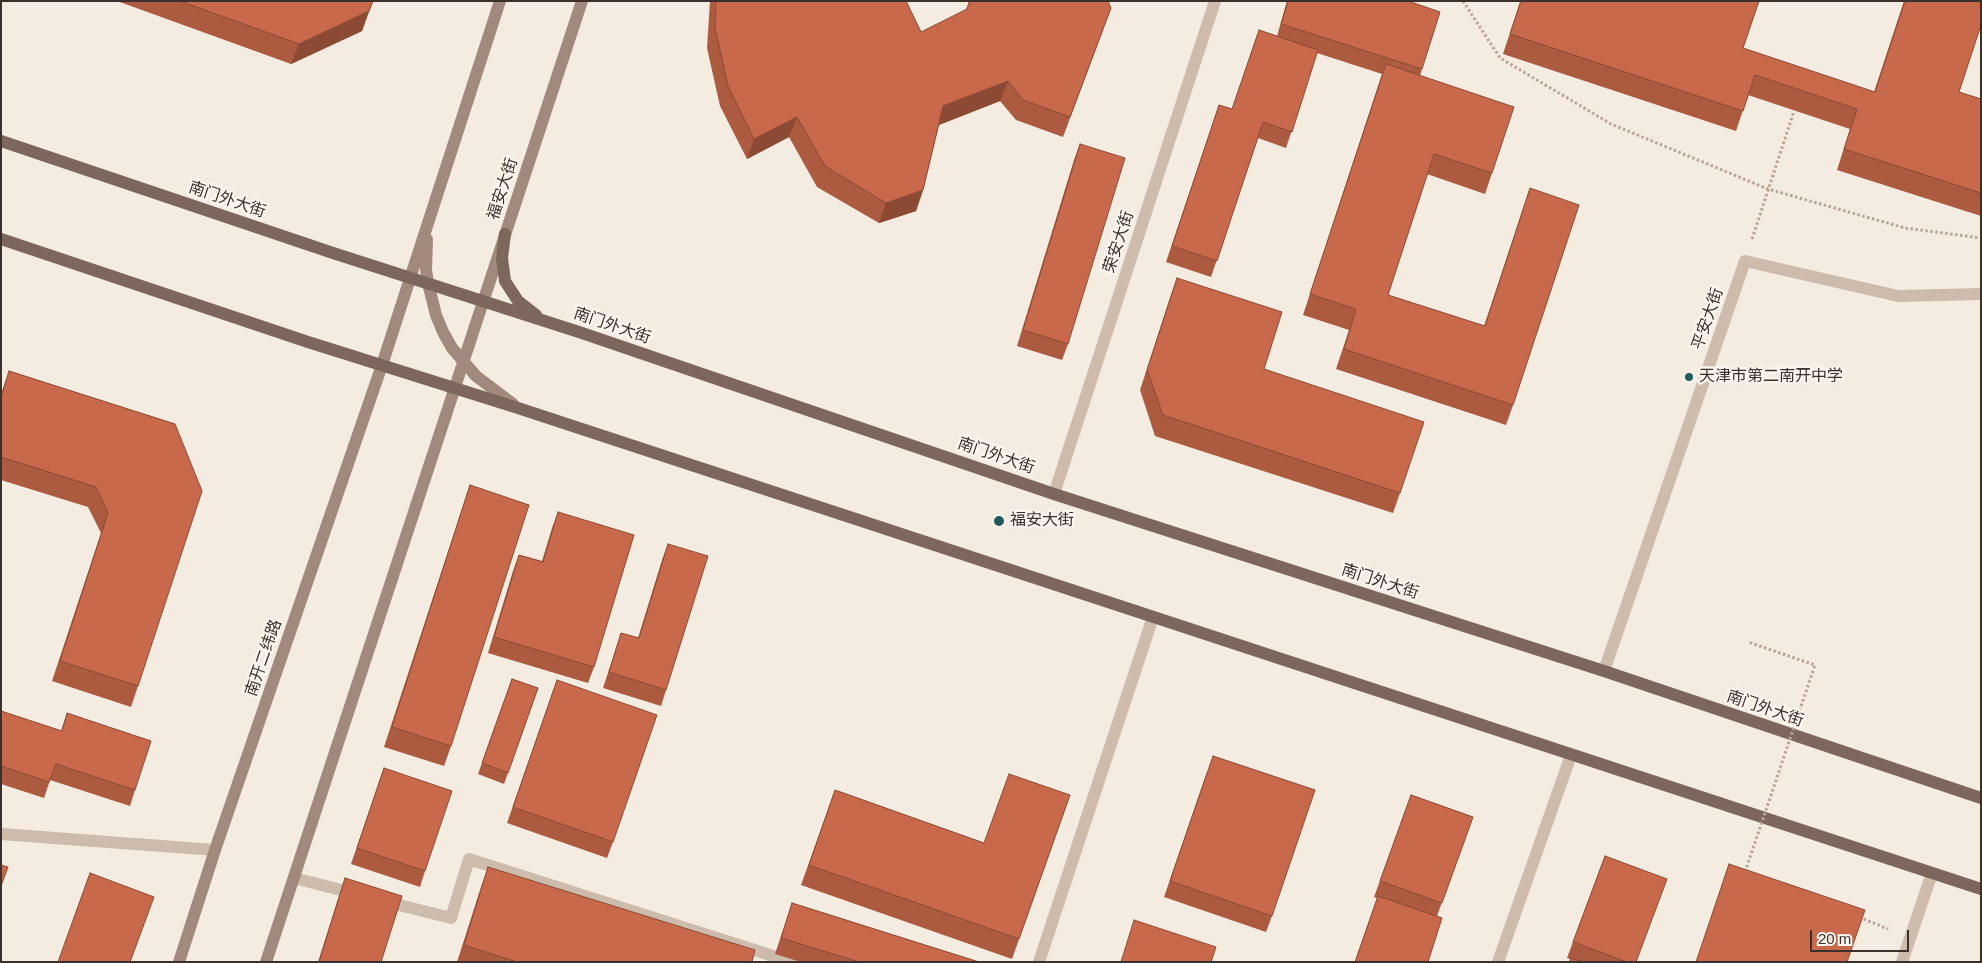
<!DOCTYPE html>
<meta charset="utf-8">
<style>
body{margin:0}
#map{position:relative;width:1982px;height:963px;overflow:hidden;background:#f4ebe1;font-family:Arial,sans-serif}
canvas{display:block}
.frame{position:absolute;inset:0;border:2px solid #3b302b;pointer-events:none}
.scale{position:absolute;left:1810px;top:930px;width:99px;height:22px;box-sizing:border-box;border:2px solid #3b302b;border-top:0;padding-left:6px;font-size:15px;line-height:18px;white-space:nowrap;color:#3b302b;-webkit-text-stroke:4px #fbf5ee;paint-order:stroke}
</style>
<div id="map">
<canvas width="1982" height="963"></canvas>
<div class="frame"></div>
<div class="scale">20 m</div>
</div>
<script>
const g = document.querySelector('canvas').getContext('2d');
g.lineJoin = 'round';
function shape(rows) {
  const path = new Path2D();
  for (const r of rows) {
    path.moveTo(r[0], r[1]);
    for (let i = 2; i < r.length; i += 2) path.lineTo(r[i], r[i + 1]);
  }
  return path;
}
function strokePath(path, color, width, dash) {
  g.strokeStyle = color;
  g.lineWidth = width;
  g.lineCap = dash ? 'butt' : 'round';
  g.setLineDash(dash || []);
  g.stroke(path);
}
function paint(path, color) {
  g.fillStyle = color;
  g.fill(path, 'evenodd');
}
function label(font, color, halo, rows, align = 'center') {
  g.font = font + ' Arial,"Noto Sans SC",sans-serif';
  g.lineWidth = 5;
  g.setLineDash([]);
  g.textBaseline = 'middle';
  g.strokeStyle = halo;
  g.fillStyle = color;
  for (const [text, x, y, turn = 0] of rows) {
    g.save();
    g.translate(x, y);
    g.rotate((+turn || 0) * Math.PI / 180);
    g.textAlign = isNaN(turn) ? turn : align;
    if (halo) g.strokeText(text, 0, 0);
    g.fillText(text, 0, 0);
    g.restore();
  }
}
strokePath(shape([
 [1463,1,1500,58,1611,124,1768,189,1905,228,1981,238],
 [1752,239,1794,111],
 [1859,917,1888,929]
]), '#b9a596', 3, [2.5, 2.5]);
strokePath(shape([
 [1604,671,1745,261,1898,296,1981,294],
 [1,834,215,850],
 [294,878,357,894],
 [383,901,451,918,469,859,792,962],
 [1039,962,1153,617],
 [1498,962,1571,755]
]), '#cdbbac', 12);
strokePath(shape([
 [1054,494,1215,1],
 [1902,962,1932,873]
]), '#cdbbac', 12);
strokePath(shape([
 [427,239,426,269,428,283,436,315,443,332,452,348,476,376,513,404],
 [179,962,215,850,382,365,500,1],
 [266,962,582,1]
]), '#a18a7d', 12);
strokePath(shape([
 [1,141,333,253,579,332,1054,494,1604,671,1981,798],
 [505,234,502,258,505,281,518,301,536,315],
 [1,239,308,342,518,408,1981,889]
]), '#7d675c', 12);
strokePath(shape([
 [1745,872,1815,665,1748,642]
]), '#b9a596', 3, [2.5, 2.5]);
paint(shape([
 [117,1,373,1,362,31,291,64],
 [710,1,906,1,921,32,966,10,969,1,1108,1,1111,8,1063,137,1016,120,1000,101,939,125,923,190,916,211,879,223,817,187,789,137,747,159,720,106,707,48],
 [1287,1,1408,1,1422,69,1420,76,1492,173,1485,194,1427,174,1388,295,1484,326,1530,188,1513,405,1506,425,1336,369,1349,330,1303,315,1382,74,1317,53,1286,148,1258,138,1211,277,1166,262,1219,105,1232,109,1259,30,1277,36],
 [1519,1,1759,1,1743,48,1874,92,1904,1,1981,1,1959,92,1981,99,1981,216,1837,170,1850,129,1748,95,1736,131,1503,54,1520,2],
 [1080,144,1068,344,1062,360,1017,346,1074,160],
 [1177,278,1264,369,1400,493,1393,513,1155,436,1140,390,1170,298],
 [9,371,175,424,138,686,131,707,52,681,101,533,88,507,1,480,1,394],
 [470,485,451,746,444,766,384,747,463,506],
 [558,512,594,667,588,683,488,653,513,571,519,555,542,561,552,528],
 [668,544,666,690,661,706,603,688,621,633,638,638,662,560],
 [512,679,538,688,504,784,478,774],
 [557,680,613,842,607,858,507,823],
 [1,711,61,731,67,713,135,790,130,806,50,780,44,798,1,784],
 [384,768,425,871,420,887,351,864],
 [1207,772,1272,916,1266,932,1164,897],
 [835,790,984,843,1070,795,1012,959,801,885],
 [1411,795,1473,817,1437,916,1428,962,1355,962,1377,898,1374,897],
 [1605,856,1636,962,1569,962,1570,959,1567,958],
 [488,867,752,962,457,962,481,887],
 [345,878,381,962,318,962,338,899],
 [792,903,979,962,801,962,775,954]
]), '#ac5a40');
paint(shape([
 [369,11,362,31,291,64,299,44],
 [1008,81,1000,101,936,126,943,106],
 [797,117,789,137,747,159,754,139],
 [923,190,916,211,879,223,886,203]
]), '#8c4a34');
const building = shape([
 [180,1,373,1,369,11,299,44,180,1],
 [716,1,906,1,921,32,967,9,970,1,1108,1,1111,8,1070,117,1023,100,1008,81,943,106,923,190,886,203,825,166,797,117,754,139,728,86,715,28,716,1],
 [1288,1,1408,1,1440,12,1422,69,1281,24,1288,1],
 [1521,1,1759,1,1743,48,1875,92,1905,1,1981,1,1981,25,1959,92,1981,99,1981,193,1844,149,1857,109,1755,75,1743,111,1510,34,1521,1],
 [1259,30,1318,50,1292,132,1263,122,1217,261,1172,246,1219,105,1232,109,1259,30],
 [1386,64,1514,107,1492,173,1434,154,1388,295,1485,326,1530,188,1579,205,1513,405,1344,349,1356,309,1310,294,1386,64],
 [1080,144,1125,158,1068,344,1023,330,1080,144],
 [1177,278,1282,312,1264,369,1424,422,1400,493,1163,415,1147,370,1177,278],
 [9,371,175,424,202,491,138,686,60,661,108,513,96,487,1,457,1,397,9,371],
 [470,485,529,505,451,746,392,727,470,485],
 [558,512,634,535,594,667,494,637,519,555,543,562,558,512],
 [668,544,708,556,666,690,609,672,621,633,639,638,668,544],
 [512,679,538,688,508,773,482,763,512,679],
 [557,680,657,715,613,842,513,807,557,680],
 [1,711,62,731,67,713,151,741,135,790,56,764,49,782,1,766,1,711],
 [1213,756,1315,790,1272,916,1170,881,1213,756],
 [384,768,452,791,425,871,357,848,384,768],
 [1009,774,1070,795,1019,939,809,865,835,790,984,843,1009,774],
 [1411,795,1473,817,1442,903,1380,881,1411,795],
 [1605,856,1667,879,1636,962,1627,962,1573,942,1605,856],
 [1729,864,1865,910,1847,962,1696,962,1729,864],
 [1,865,8,867,1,886,1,865],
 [488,867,755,950,752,962,517,962,464,945,488,867],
 [90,873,154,897,130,962,58,962,90,873],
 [345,878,402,896,381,962,319,962,345,878],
 [1378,896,1442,918,1428,962,1355,962,1378,896],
 [792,903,979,962,859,962,781,938,792,903],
 [1134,920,1216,947,1211,962,1121,962,1134,920],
 [1571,958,1583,962,1570,962,1571,958]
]);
paint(building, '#c8694b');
strokePath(building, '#8c4a34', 1);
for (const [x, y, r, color] of [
 [1689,377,5,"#1f5a5e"],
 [999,521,6,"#1f5a5e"]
]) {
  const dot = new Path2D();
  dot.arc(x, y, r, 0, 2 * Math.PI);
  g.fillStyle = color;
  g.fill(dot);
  strokePath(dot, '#fbf5ee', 2);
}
label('16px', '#3b302b', '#fbf5ee', [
 ["福安大街",503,189,-72],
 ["南门外大街",227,200,19],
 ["荣安大街",1119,242,-72],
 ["平安大街",1708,319,-71],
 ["南门外大街",612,326,19],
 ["南门外大街",996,456,19],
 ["南门外大街",1380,582,18],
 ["南开二纬路",264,658,-71],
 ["南门外大街",1765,709,19]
]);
label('16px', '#3b302b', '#fbf5ee', [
 ["天津市第二南开中学",1699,377],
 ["福安大街",1010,521]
], 'left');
</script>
